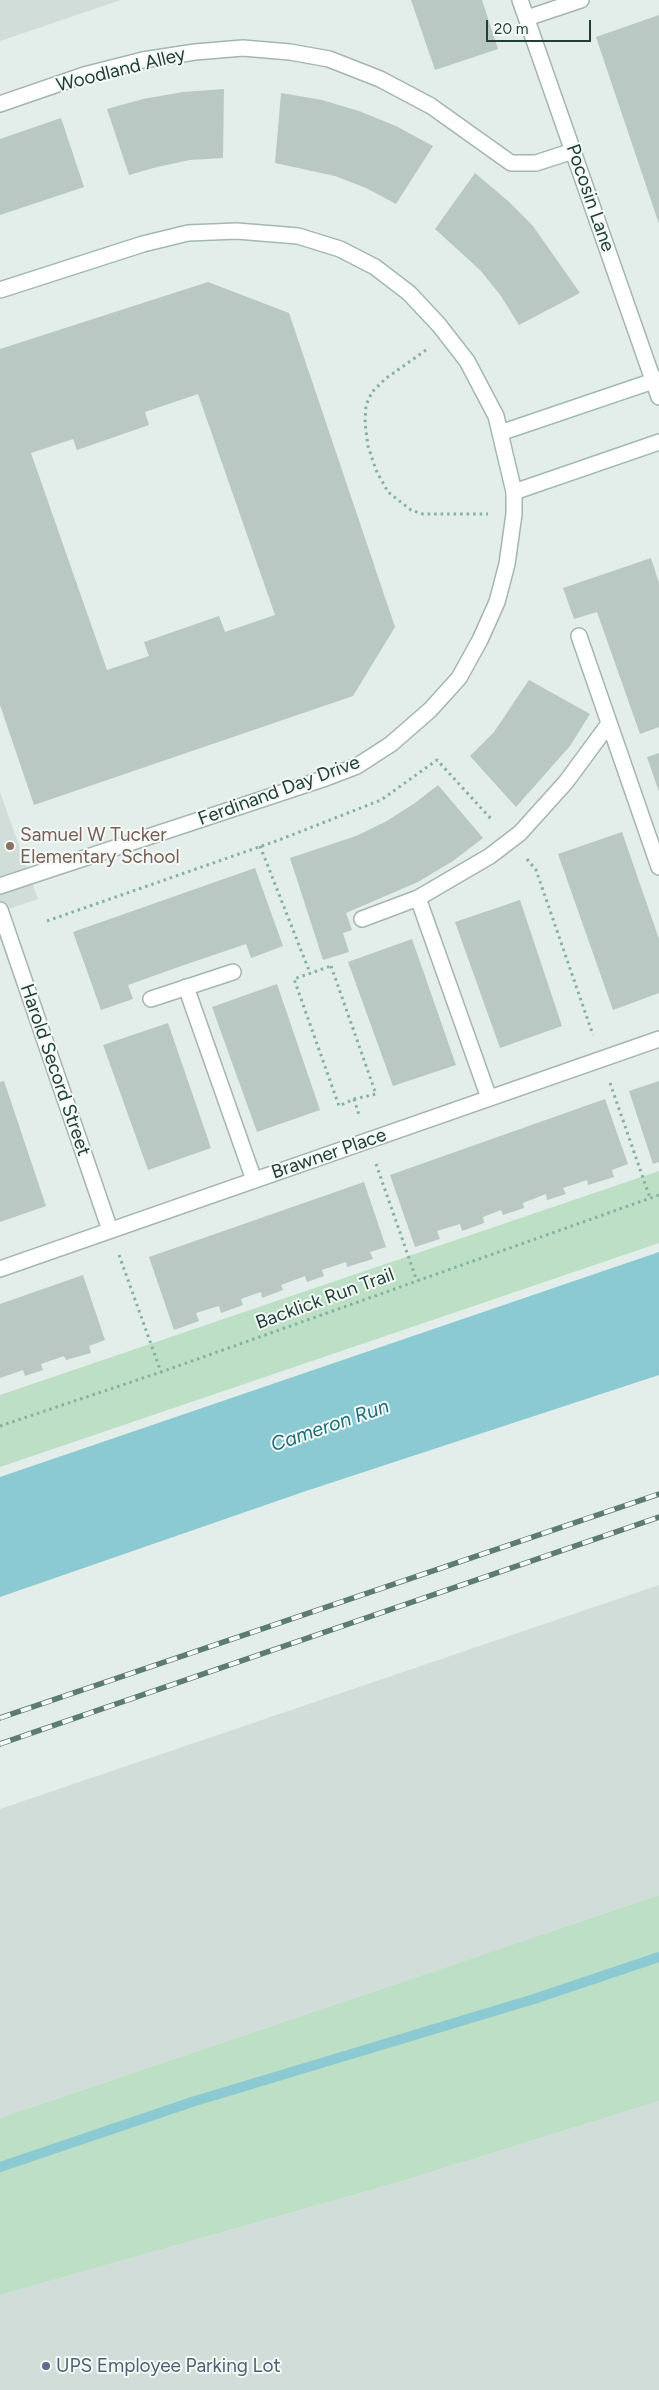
<!DOCTYPE html>
<style>
body{margin:0}
#map{position:relative;width:659px;height:2390px;overflow:hidden;background:#e3ede9;font-family:Figtree,sans-serif}
canvas{display:block}
.scale{position:absolute;left:486px;top:20px;width:105px;height:22px;box-sizing:border-box;border:2px solid #223f37;border-top:0;padding-left:6px;font-size:15px;line-height:18px;white-space:nowrap;color:#223f37;-webkit-text-stroke:4px #f4faf7;paint-order:stroke}
</style>
<div id="map">
<canvas width="659" height="2390"></canvas>
<div class="scale">20 m</div>
</div>
<script>
const g = document.querySelector('canvas').getContext('2d');
g.lineJoin = 'round';
function paint(path, color) {
  g.fillStyle = color;
  g.fill(path, 'evenodd');
}
function shape(rows) {
  const path = new Path2D();
  for (const r of rows) {
    path.moveTo(r[0], r[1]);
    for (let i = 2; i < r.length; i += 2) path.lineTo(r[i], r[i + 1]);
  }
  return path;
}
function strokePath(path, color, width, dash) {
  g.strokeStyle = color;
  g.lineWidth = width;
  g.lineCap = dash ? 'butt' : 'round';
  g.setLineDash(dash || []);
  g.stroke(path);
}
function label(font, color, halo, rows, align = 'center') {
  g.font = font + ' Figtree,sans-serif';
  g.lineWidth = 4;
  g.setLineDash([]);
  g.textBaseline = 'middle';
  g.strokeStyle = halo;
  g.fillStyle = color;
  for (const [text, x, y, turn = 0] of rows) {
    g.save();
    g.translate(x, y);
    g.rotate((+turn || 0) * Math.PI / 180);
    g.textAlign = isNaN(turn) ? turn : align;
    if (halo) g.strokeText(text, 0, 0);
    g.fillText(text, 0, 0);
    g.restore();
  }
}
paint(shape([
 [0,0,121,0,0,41],
 [0,792,38,899,0,912],
 [659,1585,659,1895,0,2118,0,1809],
 [659,2101,659,2390,0,2390,0,2295,399,2182]
]), '#d1ddd8');
paint(shape([
 [659,1171,659,1243,0,1467,0,1395],
 [659,1895,659,2101,399,2182,0,2295,0,2118]
]), '#bcdfc5');
paint(shape([
 [659,1252,659,1375,303,1492,0,1597,0,1477]
]), '#8bc9d3');
strokePath(shape([
 [0,2167,192,2102,534,1999,659,1957]
]), '#8bc9d3', 10);
paint(shape([
 [411,0,482,0,498,49,435,70],
 [659,15,659,224,596,37],
 [224,89,223,158,190,160,157,167,129,175,107,109,143,99,183,92],
 [281,93,322,100,359,111,396,126,433,146,396,204,366,188,335,176,275,163],
 [61,118,84,187,0,215,0,139],
 [475,173,508,201,533,226,580,293,519,325,501,296,480,270,435,229],
 [208,282,289,313,395,627,353,696,34,805,0,705,0,349],
 [198,394,275,615,225,632,219,616,144,642,149,656,107,670,31,453,73,439,77,450,149,425,145,412],
 [651,558,659,583,659,727,640,734,597,612,574,619,563,588],
 [529,680,590,714,570,746,516,807,470,756,494,732],
 [659,753,659,792,647,757],
 [438,785,483,838,453,861,418,882,346,913,352,930,343,933,349,952,323,960,290,858,356,836,387,821,415,803],
 [622,832,659,939,659,993,613,1010,558,854],
 [255,868,283,946,251,958,246,944,187,964,128,985,133,999,101,1010,73,932],
 [520,900,562,1026,500,1048,455,922],
 [412,939,456,1065,393,1086,348,962],
 [277,984,320,1110,257,1132,212,1007],
 [168,1023,211,1148,148,1170,103,1045],
 [4,1081,46,1206,0,1222,0,1082],
 [659,1081,659,1162,653,1164,629,1091],
 [605,1099,628,1164,612,1170,614,1177,588,1185,587,1180,563,1188,566,1194,547,1200,546,1194,523,1203,524,1208,503,1215,501,1210,483,1217,484,1223,462,1231,460,1224,437,1231,440,1239,415,1247,390,1175],
 [364,1182,386,1247,370,1252,373,1259,347,1267,346,1262,322,1270,324,1276,307,1282,305,1276,281,1285,283,1290,262,1298,261,1292,252,1295,241,1299,243,1305,221,1313,219,1306,196,1313,199,1321,174,1330,149,1257],
 [83,1275,105,1340,89,1346,91,1353,66,1360,64,1356,41,1364,43,1370,25,1376,23,1370,0,1378,0,1304]
]), '#b9c8c2');
const lane = shape([
 [0,104,84,75,143,60,195,52,243,48,290,52,329,59,380,79,431,106,511,163,536,163,573,151],
 [579,636,659,867],
 [418,898,489,1098],
 [362,919,418,898,490,856,520,833,566,782,608,725],
 [186,987,254,1180],
 [151,999,233,972]
]);
const street = shape([
 [520,0,659,397],
 [527,18,581,0],
 [0,886,323,779,357,766,391,744,430,710,459,678,480,640,497,602,507,564,514,514,514,492],
 [0,910,110,1230],
 [0,1269,659,1039]
]);
const secondary = shape([
 [0,290,143,244,188,233,237,231,298,236,340,249,375,267,409,293,439,325,467,361,496,416,514,492,659,442],
 [500,433,659,379]
]);
strokePath(lane, '#a5b5b0', 18);
strokePath(street, '#a5b5b0', 18);
strokePath(secondary, '#a1b9b1', 18);
strokePath(shape([
 [426,350,385,379,372,392,366,405,365,423,368,446,376,470,388,492,411,510,423,514,488,514],
 [260,846,310,973],
 [527,859,536,870,593,1035],
 [47,921,279,840,381,800,437,760,493,821],
 [331,966,376,1094,354,1099,339,1106,294,979,331,966],
 [610,1083,650,1198],
 [354,1099,359,1115],
 [376,1164,417,1281],
 [119,1255,161,1372],
 [0,1426,161,1372,659,1195]
]), '#83b1a2', 3, [2.5, 4]);
strokePath(lane, '#fff', 15);
strokePath(street, '#fff', 15);
strokePath(secondary, '#fff', 15);
const rail = shape([
 [0,1718,659,1494],
 [0,1744,659,1517]
]);
strokePath(rail, '#5d7b72', 5.5);
strokePath(rail, '#f4faf7', 4, [11]);
for (const [x, y, r, color] of [
 [10,846,5,"#8d6e63"],
 [46,2366,5,"#5c6f8a"]
]) {
  const dot = new Path2D();
  dot.arc(x, y, r, 0, 2 * Math.PI);
  g.fillStyle = color;
  g.fill(dot);
  strokePath(dot, '#f4faf7', 2);
}
label('19px', '#223f37', '#f4faf7', [
 ["Woodland Alley",121,70,-14],
 ["Pocosin Lane",590,198,71],
 ["Ferdinand Day Drive",279,791,-20],
 ["Harold Secord Street",55,1070,71],
 ["Brawner Place",329,1154,-19],
 ["Backlick Run Trail",325,1299,-20]
]);
label('19px', '#785e54', '#f4faf7', [
 ["Samuel W Tucker",20,835],
 ["Elementary School",20,857]
], 'left');
label('19px', '#4e5e75', '#f4faf7', [
 ["UPS Employee Parking Lot",56,2366]
], 'left');
label('italic 20px', '#1b6e7d', '#f4faf7', [
 ["Cameron Run",330,1426,-19]
]);
</script>
